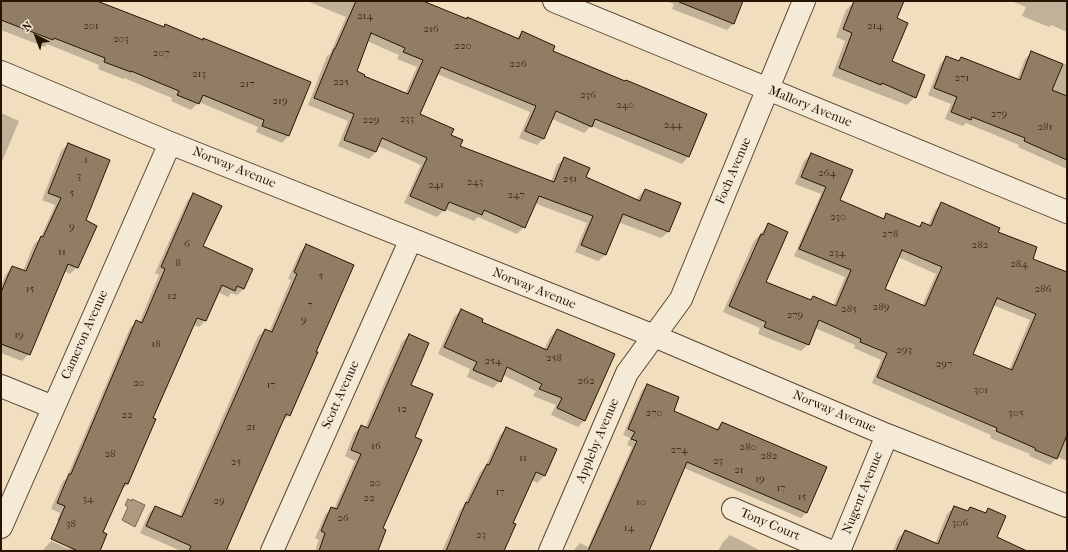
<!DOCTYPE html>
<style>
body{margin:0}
#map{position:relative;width:1068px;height:552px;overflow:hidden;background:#f0debf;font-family:"IM FELL French Canon",serif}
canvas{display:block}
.frame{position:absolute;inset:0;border:2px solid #281402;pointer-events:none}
.north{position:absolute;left:16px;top:16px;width:40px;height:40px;-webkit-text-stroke:3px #f5ead5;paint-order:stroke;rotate:318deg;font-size:11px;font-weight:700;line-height:16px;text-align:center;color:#281402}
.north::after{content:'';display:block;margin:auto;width:14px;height:18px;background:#281402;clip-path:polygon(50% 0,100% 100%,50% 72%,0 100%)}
</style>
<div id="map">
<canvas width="1068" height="552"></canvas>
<div class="frame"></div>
<div class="north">N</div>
</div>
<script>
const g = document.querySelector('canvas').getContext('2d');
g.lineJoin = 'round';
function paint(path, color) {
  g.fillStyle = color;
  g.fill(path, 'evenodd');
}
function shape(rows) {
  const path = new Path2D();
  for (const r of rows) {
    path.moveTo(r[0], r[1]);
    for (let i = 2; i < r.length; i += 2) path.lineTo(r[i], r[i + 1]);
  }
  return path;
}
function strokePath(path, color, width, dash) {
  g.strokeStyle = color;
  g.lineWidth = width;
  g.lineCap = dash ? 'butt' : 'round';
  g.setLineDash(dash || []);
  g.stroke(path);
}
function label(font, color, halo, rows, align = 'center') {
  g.font = font + ' "IM FELL French Canon",serif';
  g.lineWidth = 3;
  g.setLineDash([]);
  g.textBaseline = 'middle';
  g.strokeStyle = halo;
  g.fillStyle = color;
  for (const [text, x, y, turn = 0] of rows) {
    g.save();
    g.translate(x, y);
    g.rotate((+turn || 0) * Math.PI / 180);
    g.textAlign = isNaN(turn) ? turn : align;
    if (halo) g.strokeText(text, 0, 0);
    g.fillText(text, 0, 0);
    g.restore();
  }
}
const water = shape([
 [128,499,131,501,132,499,145,505,135,527,122,520,128,507,125,505,128,499]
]);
paint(water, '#ac997f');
strokePath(water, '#77644d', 1);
paint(shape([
 [1,1,95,1,163,27,165,26,202,41,204,39,310,83,288,136,282,143,256,132,258,127,199,102,191,110,171,101,172,98,124,78,123,79,98,69,99,65,47,44,45,47,1,30],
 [307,1,398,1,516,39,522,32,552,51,688,157,682,164,591,126,584,133,552,119,543,139,537,145,519,138,530,112,437,74,419,115,450,135,459,146,551,182,557,165,564,159,584,178,637,200,638,197,645,190,679,204,668,232,661,238,618,222,605,255,598,261,575,252,587,223,534,203,524,227,517,234,478,217,474,221,445,209,437,217,404,203,421,165,378,146,376,152,369,159,338,146,348,121,308,105,327,56,330,54,346,17],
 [367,41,399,55,397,59,417,67,405,94,363,77,355,72],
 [665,1,742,1,734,23,727,30,672,9,674,4],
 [863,1,903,1,896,19,891,62,915,97,907,105,832,76,845,41,836,37,846,10,854,2],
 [1011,1,1067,1,1067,32,1051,25,1049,27,1022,16,1026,7],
 [1032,52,1049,60,1051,59,1067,65,1067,169,1018,147,1019,145,966,123,963,126,945,119,951,104,928,95,940,64,947,57,958,61,961,58,1017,80,1025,59],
 [1,113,19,121,1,164],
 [68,144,84,221,77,267,70,274,64,271,29,354,22,361,1,353,1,285,6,274,13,267,23,271,34,244,40,239,55,205,42,200,61,151],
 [811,154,839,201,882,219,886,214,918,227,922,223,928,226,935,210,942,204,997,232,1032,259,1067,275,1067,461,1057,457,1050,465,1029,456,1030,454,990,438,991,435,872,383,881,360,854,348,855,345,815,328,808,345,801,351,758,334,760,328,723,312,754,241,768,225,765,283,810,301,813,298,833,306,845,277,794,256,821,194,795,184,804,161],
 [898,257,936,274,922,306,884,290],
 [993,305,1030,320,1009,370,972,355],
 [193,194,202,247,244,289,237,295,231,293,228,297,218,292,205,321,199,327,193,325,152,419,128,484,121,490,102,532,99,551,42,551,51,541,69,549,77,529,57,520,60,513,51,509,63,481,66,479,130,328,137,321,139,323,159,275,155,273,187,201],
 [306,245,315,352,306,376,289,415,282,422,227,548,234,551,181,551,140,533,149,513,155,507,179,517,258,336,265,330,269,332,291,280,288,279,300,252],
 [461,310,480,322,544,350,550,337,557,330,585,420,578,427,551,415,556,405,533,396,536,391,503,375,500,381,493,388,467,377,470,369,438,354,454,317],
 [409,335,410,386,414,437,382,529,377,551,315,551,317,548,316,547,319,540,315,538,325,515,331,508,334,509,355,461,345,456,354,433,361,427,365,428,402,342],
 [647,385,672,411,716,430,722,423,806,513,801,518,684,468,648,551,573,551,580,543,588,547,632,447,627,445,630,438,623,435,642,390],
 [507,428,555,450,544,476,537,483,532,480,511,524,503,551,442,551,460,510,463,507,480,472,485,467,500,435],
 [954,507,967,512,971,508,984,514,988,509,996,538,1025,551,893,551,898,538,905,531,935,544,947,514],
 [730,535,761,551,718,551,723,542]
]), '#0003');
const building = shape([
 [1,1,97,1,164,27,165,24,203,40,203,38,311,82,289,136,262,126,264,120,203,95,199,104,177,95,179,91,131,71,131,72,104,62,105,58,54,38,53,40,1,20,1,1],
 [356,1,423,1,467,19,467,17,519,39,522,31,555,46,553,51,625,81,626,80,707,114,689,157,595,119,592,127,556,111,544,139,525,131,536,106,441,67,420,114,454,129,451,135,463,140,460,146,554,182,564,157,590,168,586,177,640,201,645,189,681,203,669,232,623,214,606,255,581,245,593,216,539,196,525,228,484,210,482,215,449,202,445,211,410,196,427,158,382,138,376,152,344,140,354,114,314,98,334,49,335,49,356,1],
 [371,33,405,48,403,52,423,60,408,94,364,76,365,75,357,71,371,33],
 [680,1,743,1,734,24,679,2,680,1],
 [854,1,904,1,897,18,908,23,892,61,925,75,916,98,882,83,881,85,839,68,852,33,843,29,854,1],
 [1031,51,1063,64,1052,90,1067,96,1067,160,1024,141,1025,138,972,117,971,120,951,112,957,97,934,88,946,56,959,61,961,57,1020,80,1031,51],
 [68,143,110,160,86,220,97,226,78,268,68,264,30,355,1,344,1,292,12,266,26,271,41,236,43,237,61,198,48,193,68,143],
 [811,153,853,170,840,200,884,219,886,213,920,227,922,222,931,226,941,202,1000,228,998,232,1037,247,1033,259,1067,272,1067,435,1057,459,1035,450,1035,448,996,431,997,428,877,377,887,353,860,342,861,339,819,320,809,345,764,327,766,322,729,306,761,234,763,235,768,223,788,232,766,282,811,300,813,296,836,306,851,270,799,249,826,187,801,177,811,153],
 [902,250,942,267,925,306,885,289,902,250],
 [997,298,1036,314,1012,370,973,354,997,298],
 [193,193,222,206,203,246,253,269,244,289,237,286,235,291,222,285,206,321,197,318,153,418,156,419,128,484,125,483,103,532,107,534,100,551,78,551,51,539,65,506,57,503,69,474,71,474,136,320,142,323,165,269,161,267,193,193],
 [306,244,354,265,316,352,318,352,307,377,290,416,286,414,226,551,189,551,191,546,146,526,155,506,182,517,265,329,272,332,297,274,294,272,306,244],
 [461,309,483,319,482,322,547,350,557,329,615,354,585,421,557,408,562,398,539,389,542,384,507,367,501,382,473,370,477,362,444,347,461,309],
 [409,334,429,343,411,385,433,394,415,437,422,440,383,528,386,530,378,551,319,551,325,533,321,531,331,507,337,509,361,454,351,450,361,425,368,428,409,334],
 [647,384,679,397,674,411,718,430,722,422,827,467,807,513,687,462,649,551,588,551,637,441,631,439,635,432,628,429,647,384],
 [506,427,557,449,545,476,536,472,513,523,516,524,504,551,446,551,466,502,468,503,487,464,489,465,506,427],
 [954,506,968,511,970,507,986,513,988,508,1006,516,997,537,1027,551,896,551,905,530,938,544,954,506]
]);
paint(building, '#907d64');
strokePath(building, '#281402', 1);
const street = shape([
 [554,1,1067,212],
 [1,72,170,143,654,336,887,435,1067,506],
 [1,386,53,407],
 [733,509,830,551],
 [1,527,170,143],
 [272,551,411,239],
 [550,551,627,373,681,299,804,1],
 [839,551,887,435]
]);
strokePath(street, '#5a4631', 24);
strokePath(street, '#f5ead5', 22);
label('11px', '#422e1a', null, [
 ["214",365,16],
 ["201",91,26],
 ["214",875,26],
 ["216",431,29],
 ["203",121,39],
 ["220",463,46],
 ["207",161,53],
 ["226",518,64],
 ["213",199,74],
 ["271",962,78],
 ["225",341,82],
 ["217",247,84],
 ["236",588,95],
 ["219",280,101],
 ["240",625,105],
 ["279",999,114],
 ["233",407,119],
 ["229",371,120],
 ["244",673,125],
 ["281",1045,127],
 ["1",86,160],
 ["264",827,173],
 ["3",79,176],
 ["251",570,179],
 ["243",475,182],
 ["241",436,185],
 ["5",72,193],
 ["247",516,195],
 ["230",838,217],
 ["9",72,227],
 ["278",890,234],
 ["6",187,244],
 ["282",980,245],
 ["11",62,252],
 ["234",837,253],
 ["8",178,263],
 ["284",1019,264],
 ["5",321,276],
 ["15",30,289],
 ["286",1043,289],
 ["12",172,296],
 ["7",310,305],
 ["289",881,307],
 ["285",849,309],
 ["279",795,315],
 ["9",304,320],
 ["19",19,335],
 ["18",156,344],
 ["293",904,350],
 ["258",554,358],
 ["254",493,361],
 ["297",944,364],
 ["262",586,381],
 ["20",139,383],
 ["17",271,385],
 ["301",981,390],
 ["12",402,409],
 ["270",654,413],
 ["305",1016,413],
 ["22",127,415],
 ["21",251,427],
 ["16",376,446],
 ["280",748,447],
 ["274",679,450],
 ["28",110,454],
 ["282",769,456],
 ["11",523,458],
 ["23",718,461],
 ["25",236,462],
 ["21",739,470],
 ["19",760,479],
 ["20",375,483],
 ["17",781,488],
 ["17",500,492],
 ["15",802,497],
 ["22",369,498],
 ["34",88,499],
 ["29",219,501],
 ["10",641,502],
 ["26",343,518],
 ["306",960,523],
 ["38",71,524],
 ["14",629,528],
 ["23",481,535]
]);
label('13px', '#281402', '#f5ead5', [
 ["Mallory Avenue",810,107,22],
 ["Norway Avenue",234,168,22],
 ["Foch Avenue",734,171,-67],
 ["Norway Avenue",534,289,22],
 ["Cameron Avenue",85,335,-66],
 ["Scott Avenue",341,395,-66],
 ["Norway Avenue",834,412,23],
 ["Appleby Avenue",598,441,-67],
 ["Nugent Avenue",863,493,-68],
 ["Tony Court",770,525,23]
]);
</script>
